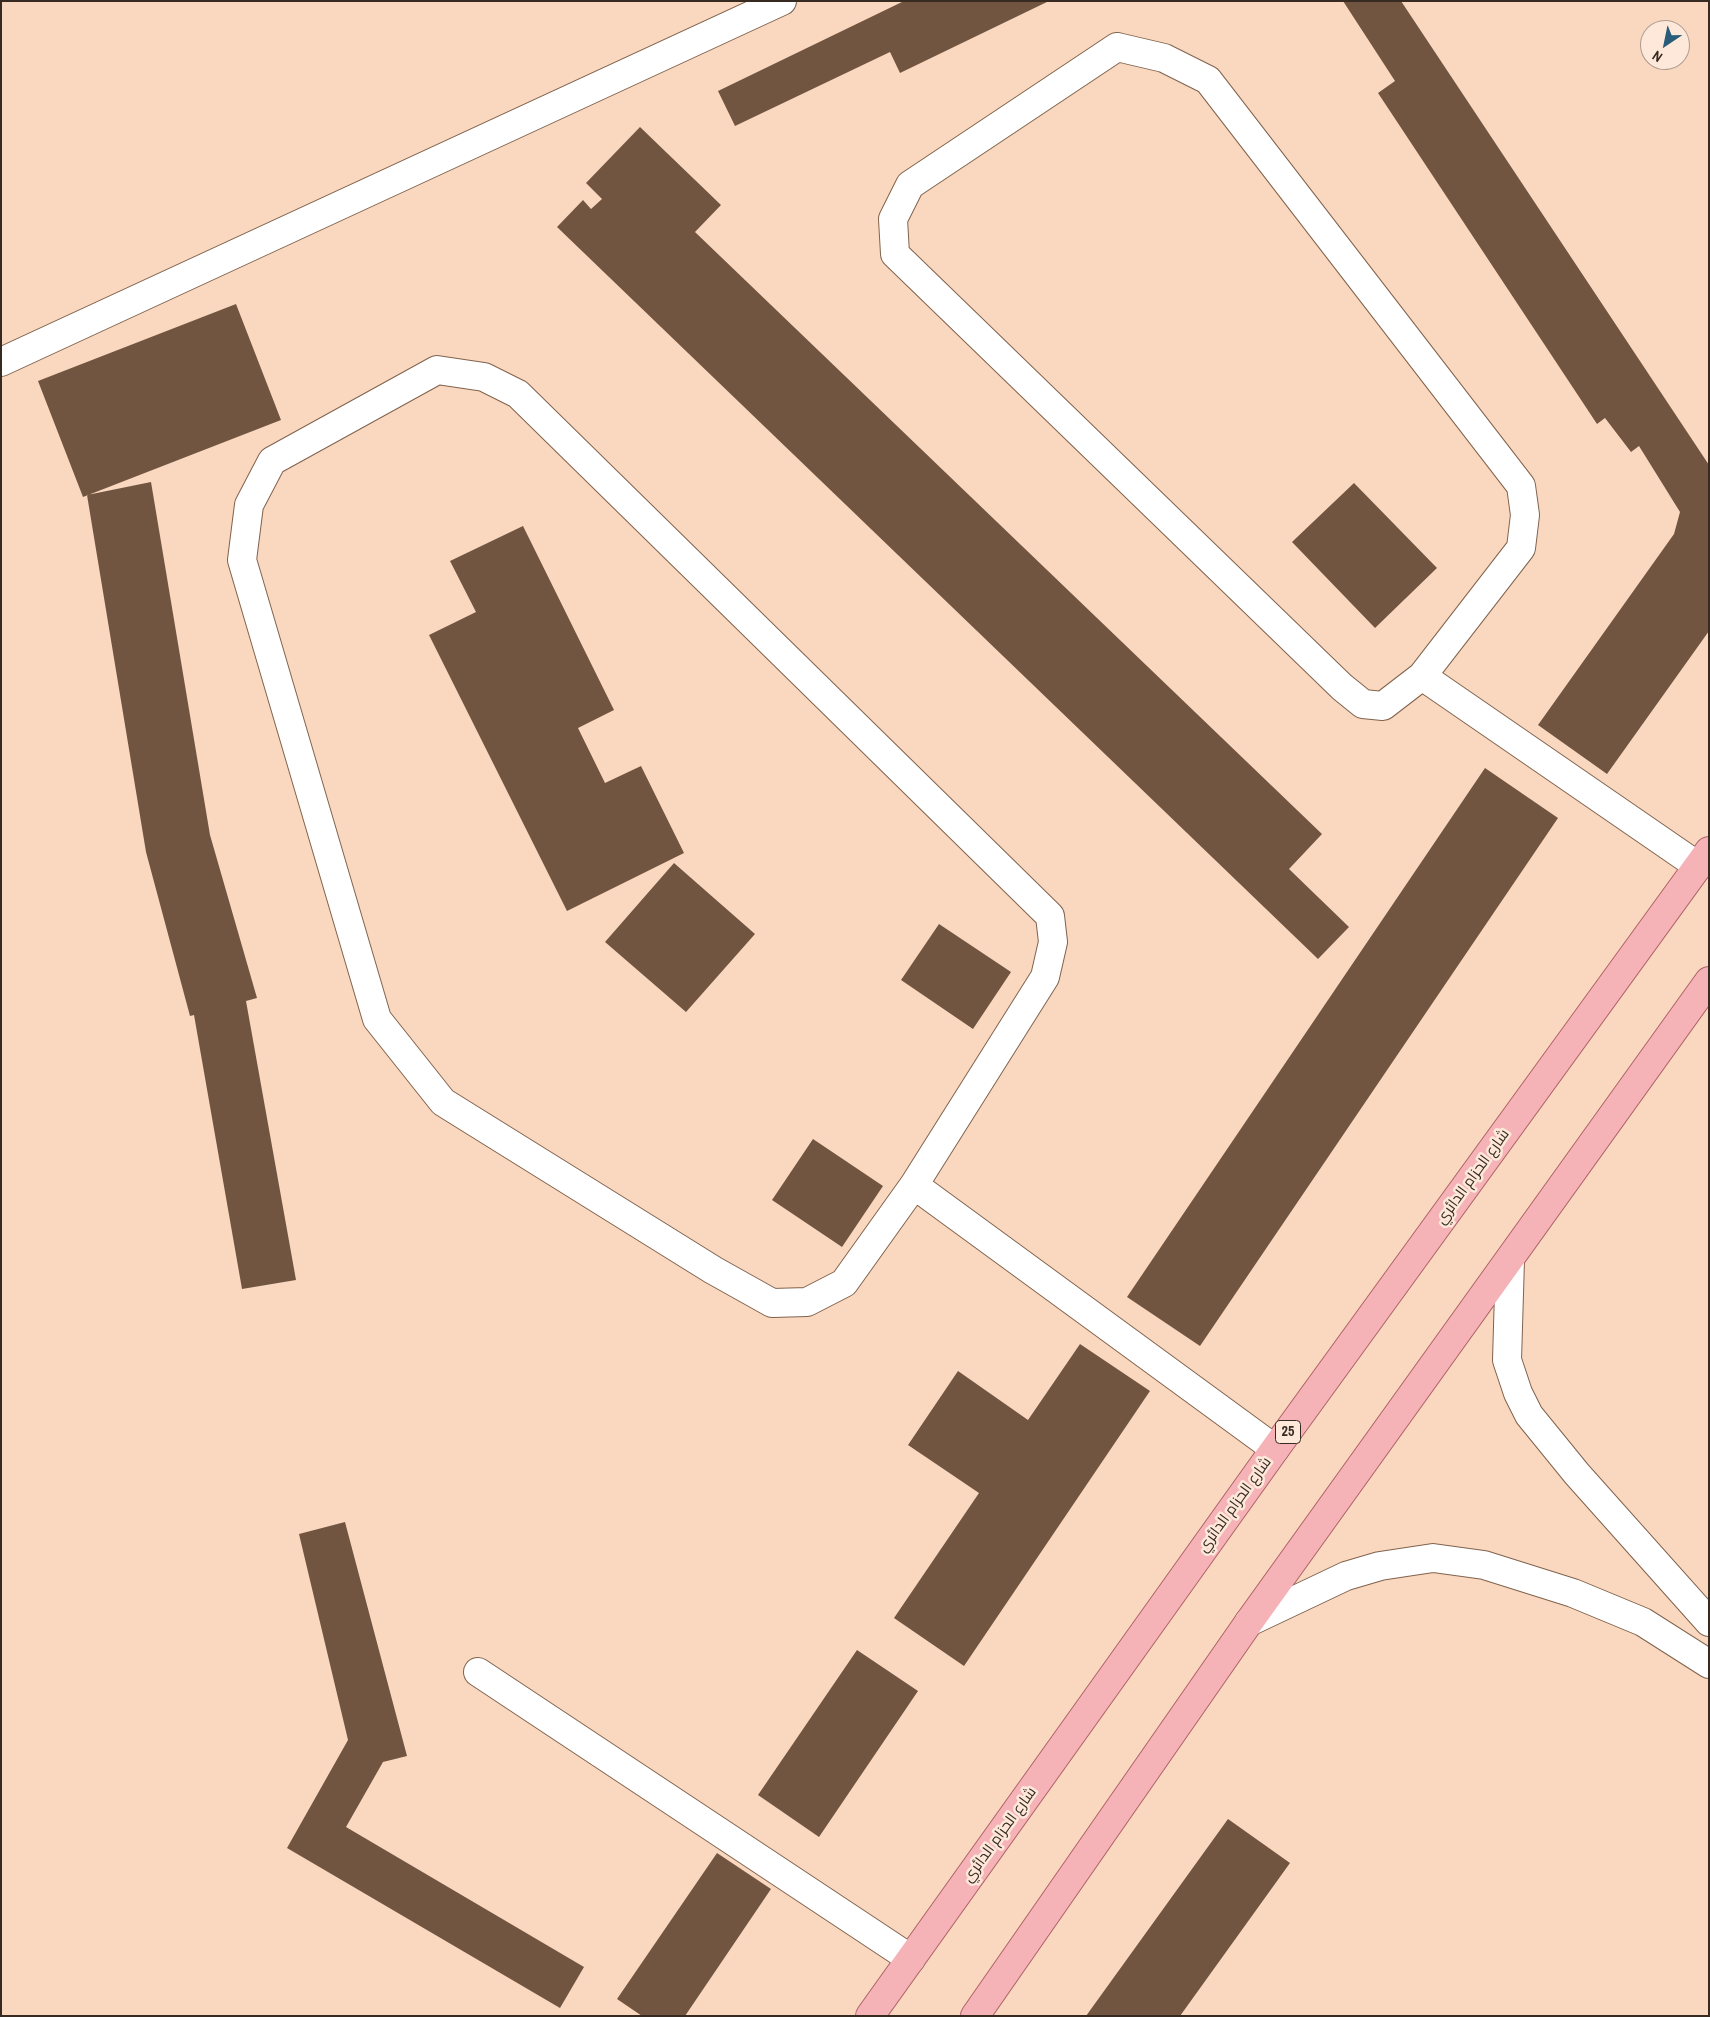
<!DOCTYPE html>
<meta charset="utf-8">
<style>
body{margin:0}
#map{position:relative;width:1710px;height:2017px;overflow:hidden;background:#fad8c0;font-family:"Archivo Narrow",sans-serif}
canvas{display:block}
.frame{position:absolute;inset:0;border:2px solid #372a21;pointer-events:none}
.north{position:absolute;left:1640px;top:20px;width:50px;height:50px;box-sizing:border-box;background:#fde8da;border:1px solid #ae9c90;border-radius:50%;rotate:214deg;font-size:14px;font-weight:700;line-height:20px;text-align:center;color:#372a21}
.north::after{content:'';display:block;margin:auto;width:18px;height:22px;background:#295c79;clip-path:polygon(50% 0,100% 100%,50% 72%,0 100%)}
</style>
<div id="map">
<canvas width="1710" height="2017"></canvas>
<div class="frame"></div>
<div class="north">N</div>
</div>
<script>
const g = document.querySelector('canvas').getContext('2d');
g.lineJoin = 'round';
function paint(path, color) {
  g.fillStyle = color;
  g.fill(path, 'evenodd');
}
function shape(rows) {
  const path = new Path2D();
  for (const r of rows) {
    path.moveTo(r[0], r[1]);
    for (let i = 2; i < r.length; i += 2) path.lineTo(r[i], r[i + 1]);
  }
  return path;
}
function strokePath(path, color, width, dash) {
  g.strokeStyle = color;
  g.lineWidth = width;
  g.lineCap = dash ? 'butt' : 'round';
  g.setLineDash(dash || []);
  g.stroke(path);
}
function label(font, color, halo, rows, align = 'center') {
  g.font = font + ' "Archivo Narrow",Cairo,sans-serif';
  g.lineWidth = 5;
  g.setLineDash([]);
  g.textBaseline = 'middle';
  g.strokeStyle = halo;
  g.fillStyle = color;
  for (const [text, x, y, turn = 0] of rows) {
    g.save();
    g.translate(x, y);
    g.rotate((+turn || 0) * Math.PI / 180);
    g.textAlign = isNaN(turn) ? turn : align;
    if (halo) g.strokeText(text, 0, 0);
    g.fillText(text, 0, 0);
    g.restore();
  }
}
paint(shape([
 [904,1,1049,1,900,73,890,52,735,126,718,91],
 [1343,1,1401,1,1709,465,1709,631,1607,774,1538,725,1674,534,1680,512,1639,446,1631,452,1605,418,1597,424,1378,93,1395,81],
 [640,127,721,205,695,232,1322,834,1289,869,1349,927,1318,959,557,227,583,200,591,209,602,199,586,183],
 [236,304,281,420,83,497,38,381],
 [151,482,210,835,257,998,246,1001,296,1280,242,1289,194,1015,190,1016,146,852,87,495],
 [1354,483,1437,568,1375,628,1292,542],
 [523,526,614,710,578,728,605,783,641,766,684,853,567,911,429,635,476,612,450,561],
 [1485,768,1558,818,1200,1346,1127,1297],
 [674,863,755,934,686,1012,605,942],
 [939,924,1011,972,973,1029,901,980],
 [813,1139,883,1186,842,1247,772,1200],
 [1080,1344,1150,1391,964,1666,894,1618,979,1493,908,1445,958,1371,1028,1420],
 [345,1522,407,1756,383,1762,346,1827,584,1967,560,2008,287,1848,348,1740,299,1534],
 [857,1650,918,1691,819,1837,758,1795],
 [1228,1819,1290,1863,1180,2016,1086,2016],
 [717,1853,771,1889,685,2016,642,2016,617,1999]
]), '#725540');
const minor = shape([
 [1117,47,1164,58,1208,80,1521,486,1525,515,1521,548,1422,676,1383,706,1363,704,1342,687,895,254,893,219,910,185,1117,47],
 [1,362,782,1],
 [1422,676,1698,866],
 [914,1185,1045,977,1053,942,1050,916,518,394,484,377,437,370,272,461,249,505,242,560,377,1019,443,1102,713,1270,772,1303,807,1302,844,1283,914,1185,1275,1449],
 [1510,1260,1507,1360,1518,1393,1529,1415,1577,1474,1709,1622],
 [1249,1622,1346,1576,1380,1566,1433,1558,1484,1565,1573,1593,1643,1622,1709,1664],
 [478,1672,911,1959]
]);
const major = shape([
 [870,2016,1275,1449,1709,851],
 [975,2016,1249,1622,1709,981]
]);
strokePath(minor, '#80634d', 30);
strokePath(major, '#ae6265', 30);
strokePath(minor, '#fff', 28);
strokePath(major, '#f5b3b8', 28);
for (const [x, y, w] of [
 [1288,1432,25]
]) {
  const box = new Path2D();
  box.roundRect(x - w / 2, y - 11.5, w, 23, 4);
  g.fillStyle = '#fde8da';
  g.fill(box);
  strokePath(box, '#372a21', 1);
}
label('bold 14px', '#372a21', null, [
 ["25",1288,1432]
]);
label('15px', '#372a21', '#fde8da', [
 ["شارع الحزام الدائري",1473,1177,-54],
 ["شارع الحزام الدائري",1235,1505,-54],
 ["شارع الحزام الدائري",1000,1835,-54]
]);
</script>
